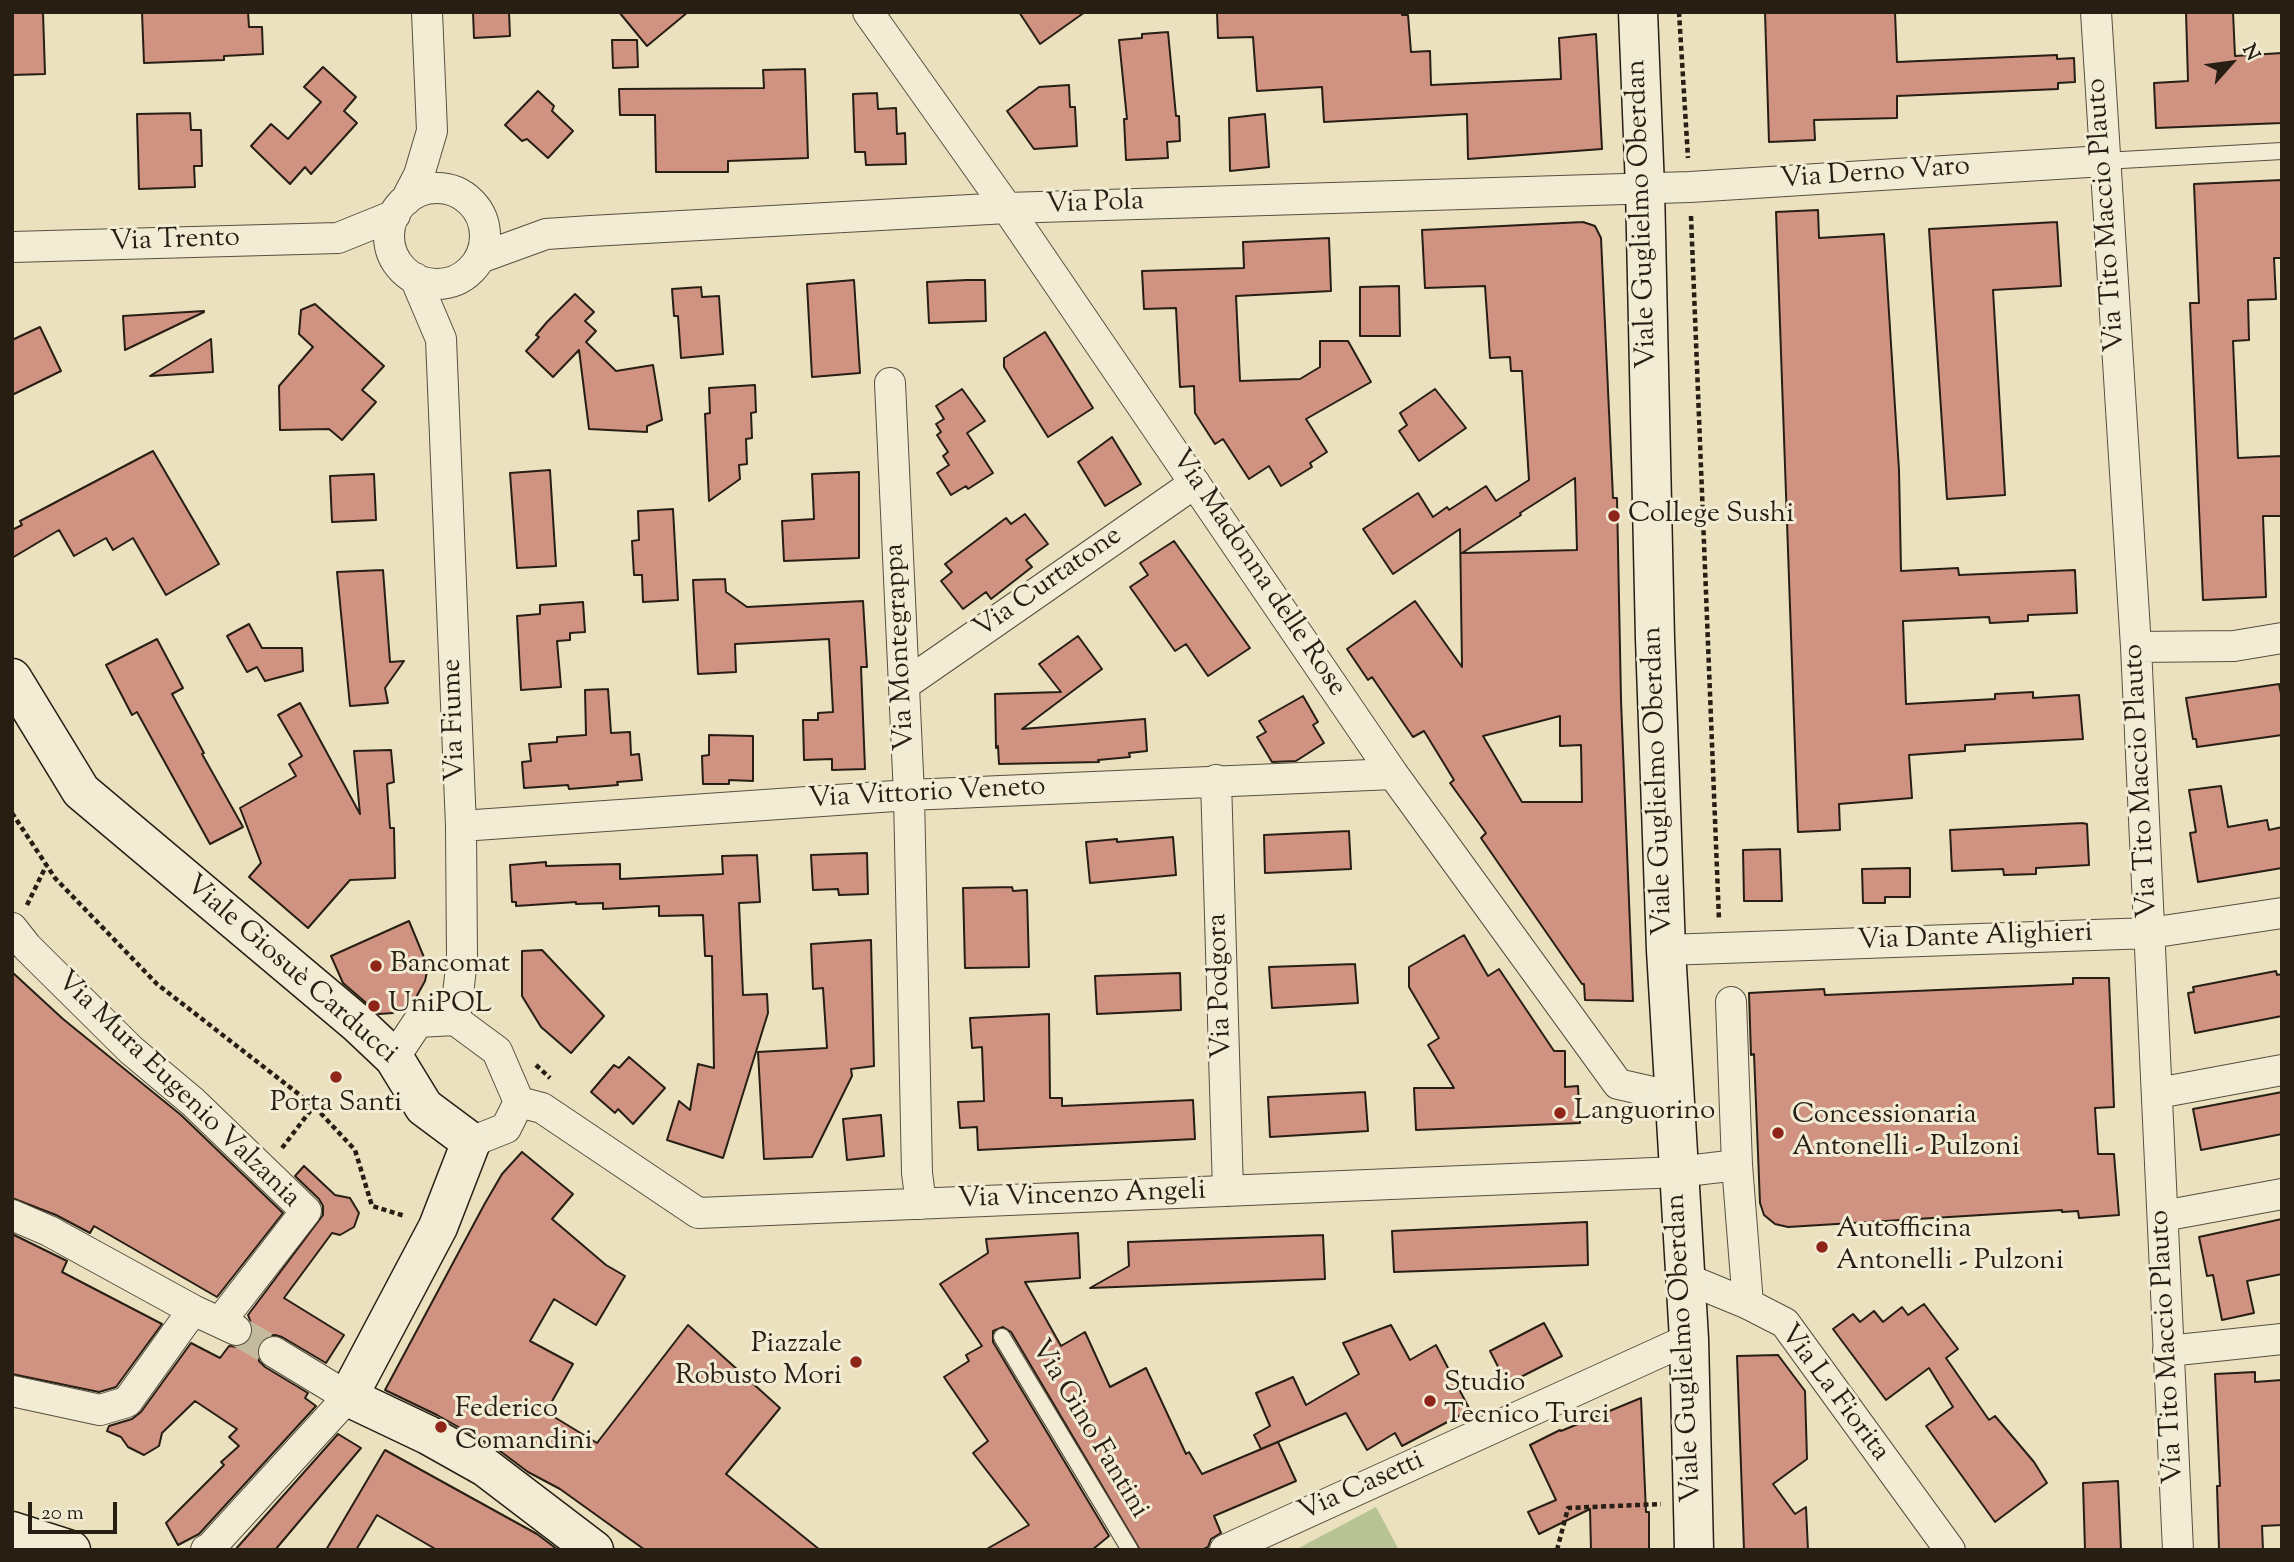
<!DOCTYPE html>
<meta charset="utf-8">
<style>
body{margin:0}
#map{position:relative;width:2294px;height:1562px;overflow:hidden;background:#ebe1bf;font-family:"Sorts Mill Goudy",serif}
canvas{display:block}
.frame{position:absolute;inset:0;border:14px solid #271e14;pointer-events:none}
.north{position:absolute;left:2196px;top:28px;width:70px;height:70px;-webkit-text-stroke:5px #f2ecd5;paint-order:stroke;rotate:62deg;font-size:19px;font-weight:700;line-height:28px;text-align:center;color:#271e14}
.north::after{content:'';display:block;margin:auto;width:24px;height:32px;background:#271e14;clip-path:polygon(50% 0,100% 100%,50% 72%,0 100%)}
.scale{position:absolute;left:28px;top:1502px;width:89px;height:32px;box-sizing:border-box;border:4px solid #271e14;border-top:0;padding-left:9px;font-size:21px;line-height:24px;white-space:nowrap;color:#271e14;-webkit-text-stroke:5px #f2ecd5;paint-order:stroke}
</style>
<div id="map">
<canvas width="2294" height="1562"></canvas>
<div class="frame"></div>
<div class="north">N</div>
<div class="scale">20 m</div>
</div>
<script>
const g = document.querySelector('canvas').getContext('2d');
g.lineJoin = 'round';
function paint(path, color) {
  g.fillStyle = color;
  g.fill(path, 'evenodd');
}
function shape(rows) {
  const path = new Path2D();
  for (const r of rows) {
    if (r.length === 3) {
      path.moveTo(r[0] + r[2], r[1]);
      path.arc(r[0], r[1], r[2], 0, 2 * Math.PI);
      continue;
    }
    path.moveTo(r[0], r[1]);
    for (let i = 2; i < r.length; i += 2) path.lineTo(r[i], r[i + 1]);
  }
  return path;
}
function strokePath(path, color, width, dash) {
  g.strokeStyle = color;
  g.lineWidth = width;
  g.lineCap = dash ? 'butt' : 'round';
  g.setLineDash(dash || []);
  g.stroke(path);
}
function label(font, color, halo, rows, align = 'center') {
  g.font = font + ' "Sorts Mill Goudy",serif';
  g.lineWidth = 6;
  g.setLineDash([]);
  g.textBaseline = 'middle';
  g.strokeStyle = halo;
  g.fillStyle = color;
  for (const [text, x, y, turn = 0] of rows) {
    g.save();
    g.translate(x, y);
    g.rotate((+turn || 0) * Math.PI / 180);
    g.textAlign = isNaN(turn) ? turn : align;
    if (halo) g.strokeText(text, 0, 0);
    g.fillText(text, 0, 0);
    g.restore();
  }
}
paint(shape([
 [1376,1507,1399,1550,1295,1550]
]), '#b7c392');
const building = shape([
 [12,12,43,12,45,74,12,75,12,12],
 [142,12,248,12,249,27,262,27,263,54,224,56,224,60,144,63,142,12],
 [473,12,509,12,510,36,474,38,473,12],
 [619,12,688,12,647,46,619,12],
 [1019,12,1085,12,1040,44,1019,12],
 [1217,12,1402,12,1402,15,1408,15,1411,52,1430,51,1431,85,1561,79,1559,38,1596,34,1602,149,1468,159,1467,114,1324,122,1322,87,1257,91,1253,37,1218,38,1217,12],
 [1765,12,1895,12,1897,62,2057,55,2057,59,2074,58,2075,82,2058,83,2058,89,1897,96,1897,118,1814,120,1815,140,1769,142,1765,12],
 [2186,12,2233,12,2235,56,2282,53,2282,123,2156,128,2154,83,2188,81,2186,12],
 [1168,32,1176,116,1179,116,1180,141,1167,142,1168,158,1126,160,1124,119,1127,119,1119,40,1142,38,1142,34,1168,32],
 [612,40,637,40,638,67,613,68,612,40],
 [323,67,356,97,344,111,357,123,311,174,305,167,290,184,251,146,271,124,288,139,321,102,304,87,323,67],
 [805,69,808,158,728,161,728,172,656,172,655,115,620,115,619,89,764,88,763,70,805,69],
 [1069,85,1070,107,1075,107,1077,146,1034,149,1007,111,1039,87,1069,85],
 [538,91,554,106,552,111,573,131,548,158,527,139,522,141,505,125,538,91],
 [877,93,878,109,896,108,897,134,905,133,906,164,866,165,865,152,855,152,853,94,877,93],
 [190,113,191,130,201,130,202,166,194,166,195,187,139,189,137,114,190,113],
 [1265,114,1269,167,1230,171,1229,118,1265,114],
 [2282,180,2282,258,2274,258,2276,299,2248,300,2249,340,2233,341,2238,458,2282,456,2282,516,2263,516,2266,597,2203,600,2190,303,2199,303,2194,184,2282,180],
 [1818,210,1819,238,1884,234,1899,470,1901,571,1958,568,1959,575,2075,570,2077,613,2028,615,2028,621,1990,623,1989,617,1903,621,1906,704,1995,699,1995,694,2033,692,2033,698,2079,695,2083,739,1965,745,1965,751,1909,755,1912,798,1839,804,1840,830,1798,832,1776,212,1818,210],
 [1583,222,1595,226,1601,238,1613,498,1617,498,1621,700,1633,1001,1585,1000,1584,984,1582,984,1481,838,1486,833,1450,783,1454,780,1424,731,1413,737,1372,677,1368,680,1347,649,1415,601,1462,667,1460,529,1393,574,1363,529,1418,493,1433,517,1447,507,1449,510,1486,486,1496,501,1529,480,1522,371,1511,371,1510,357,1490,358,1485,286,1425,288,1422,230,1583,222],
 [1575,478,1577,550,1462,553,1521,515,1520,513,1575,478],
 [1560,716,1560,746,1581,745,1582,802,1522,802,1483,736,1560,716],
 [2057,222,2061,286,1993,290,2005,495,1947,499,1929,229,2057,222],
 [1329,238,1331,291,1236,296,1240,381,1300,379,1320,367,1320,341,1348,341,1371,382,1306,419,1327,452,1310,463,1312,467,1281,486,1269,466,1249,479,1223,439,1215,444,1195,413,1194,386,1180,387,1176,308,1144,309,1142,271,1244,268,1243,242,1329,238],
 [854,280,860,373,812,377,807,284,854,280],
 [967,280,985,280,986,321,929,323,927,282,967,280],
 [1399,286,1400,336,1360,336,1360,287,1399,286],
 [701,287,702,297,719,296,723,354,681,358,678,316,674,316,672,289,701,287],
 [575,294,594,312,585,321,596,331,586,342,616,371,653,365,662,420,647,426,647,432,589,429,579,350,553,377,526,351,539,337,536,335,547,322,575,294],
 [315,304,384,366,362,390,376,402,342,440,329,429,280,430,279,386,313,347,299,334,301,310,315,304],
 [204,311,204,312,125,350,123,316,204,311],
 [40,327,61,371,12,395,12,340,40,327],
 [1045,332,1093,408,1048,437,1004,367,1004,358,1045,332],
 [211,339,213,372,150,376,211,339],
 [755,385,756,412,751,413,752,438,746,439,747,464,739,465,740,479,709,501,705,414,710,413,709,388,755,385],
 [962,389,985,421,967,433,993,473,968,489,966,486,951,495,937,473,949,465,943,456,948,452,937,435,941,432,936,424,944,419,936,406,962,389],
 [1435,389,1466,428,1419,461,1399,431,1407,425,1400,413,1435,389],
 [1112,437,1141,484,1105,506,1078,462,1112,437],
 [153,451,219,564,166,595,133,538,113,550,106,538,74,556,59,530,12,558,12,530,22,525,20,521,153,451],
 [550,470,556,566,517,568,510,473,550,470],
 [859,472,859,558,784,561,782,521,814,519,812,474,859,472],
 [374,474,376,520,332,522,330,476,374,474],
 [673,509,678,600,643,602,642,575,634,575,632,541,639,540,638,511,673,509],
 [1025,514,1048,544,1026,560,1032,567,991,599,986,592,963,609,941,581,952,572,945,564,1006,518,1011,524,1025,514],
 [1174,541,1250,648,1208,676,1186,644,1175,651,1130,587,1148,575,1140,563,1174,541],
 [383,570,390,662,404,661,385,688,388,703,350,706,337,572,383,570],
 [725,579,726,592,747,607,863,601,867,667,861,667,865,769,832,770,832,759,804,760,803,720,818,720,818,713,833,712,829,639,735,644,736,672,698,674,693,580,725,579],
 [583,602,585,632,570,633,570,640,557,641,561,687,521,690,517,616,540,614,540,605,583,602],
 [249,624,262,648,302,648,303,671,265,681,257,667,247,672,227,636,249,624],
 [1078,636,1102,669,1022,729,1145,719,1147,751,1129,753,1130,757,1098,760,1099,762,999,764,998,746,996,748,995,694,1061,692,1039,664,1078,636],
 [157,639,183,688,172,694,204,753,202,754,243,827,210,844,137,712,132,715,106,665,157,639],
 [2279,684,2282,698,2282,735,2197,747,2196,739,2193,739,2186,698,2279,684],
 [608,689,611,733,630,732,631,755,639,754,642,780,617,782,618,785,569,789,568,785,524,788,522,762,531,761,529,744,557,742,557,737,586,735,585,690,608,689],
 [1303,696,1318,722,1313,725,1324,743,1296,761,1272,762,1257,737,1266,732,1259,721,1303,696],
 [300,703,360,814,354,751,391,750,394,782,387,784,390,828,394,828,395,878,350,880,308,928,249,877,261,863,240,808,296,776,289,764,302,756,278,715,300,703],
 [709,735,753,736,753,781,729,780,729,784,703,784,702,756,709,755,709,735],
 [2221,786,2228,827,2267,820,2269,830,2282,827,2282,868,2198,882,2190,833,2196,832,2189,790,2221,786],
 [2082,823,2087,824,2089,865,2036,868,2036,874,2004,875,2003,869,1952,871,1950,830,2082,823],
 [1349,831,1351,869,1265,873,1264,835,1349,831],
 [1173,837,1176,875,1090,883,1086,842,1117,839,1117,842,1173,837],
 [1780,849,1782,901,1744,901,1743,850,1780,849],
 [867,853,868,894,839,895,838,889,813,890,811,855,867,853],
 [757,855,760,902,739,903,743,995,767,994,768,1013,723,1158,667,1140,679,1101,690,1110,698,1064,714,1068,712,956,705,956,703,915,659,916,659,906,603,909,603,903,576,904,576,902,516,906,516,902,512,902,510,865,546,862,546,866,620,864,620,879,723,874,722,856,757,855],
 [1910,868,1910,897,1885,897,1885,903,1863,903,1862,869,1910,868],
 [1012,887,1013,891,1027,890,1029,967,965,968,963,888,1012,887],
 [409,921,428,967,425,981,414,1001,393,1013,379,1014,343,983,331,956,409,921],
 [1464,935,1488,976,1499,969,1554,1051,1565,1051,1565,1087,1578,1086,1580,1123,1416,1130,1414,1088,1454,1088,1428,1045,1439,1038,1409,987,1409,967,1464,935],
 [871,940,874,1066,851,1069,852,1076,812,1157,764,1159,758,1052,827,1048,823,988,813,989,811,944,871,940],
 [542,950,604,1016,571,1053,541,1027,522,996,522,951,542,950],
 [1355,964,1358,1003,1272,1008,1269,967,1355,964],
 [2276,971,2277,975,2282,974,2282,1016,2195,1033,2188,993,2194,992,2193,987,2276,971],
 [12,972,63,1019,181,1115,283,1213,217,1297,94,1226,90,1233,56,1215,12,1198,12,972],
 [1180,973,1181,1010,1097,1014,1095,976,1180,973],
 [2073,978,2109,978,2114,1107,2095,1108,2098,1154,2114,1154,2119,1215,2079,1218,2078,1211,2062,1212,2062,1210,1788,1227,1775,1224,1764,1215,1760,1203,1754,1054,1751,1055,1749,993,1824,989,1825,995,2073,984,2073,978],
 [1049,1014,1050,1098,1062,1098,1062,1106,1193,1100,1195,1139,978,1150,977,1127,960,1128,958,1102,984,1101,982,1047,972,1048,970,1018,1049,1014],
 [629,1057,665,1088,633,1124,618,1109,615,1113,591,1092,614,1065,619,1068,629,1057],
 [1365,1092,1368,1131,1270,1137,1268,1097,1365,1092],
 [2282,1092,2282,1134,2201,1150,2193,1109,2282,1092],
 [881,1115,884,1156,847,1160,843,1119,881,1115],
 [522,1152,573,1194,552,1219,606,1265,625,1276,596,1325,554,1299,530,1341,573,1364,546,1412,597,1443,688,1325,780,1408,726,1474,820,1550,645,1550,560,1489,528,1472,496,1448,437,1415,385,1390,484,1205,502,1174,522,1152],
 [304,1166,335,1195,350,1198,359,1213,354,1227,340,1235,332,1233,284,1298,344,1335,326,1363,282,1337,275,1335,266,1336,259,1342,257,1351,259,1361,265,1367,308,1393,305,1398,316,1406,199,1534,178,1545,166,1523,224,1465,221,1462,239,1446,229,1437,237,1429,195,1401,162,1433,159,1446,144,1455,128,1447,121,1437,107,1431,109,1426,132,1419,141,1412,191,1343,220,1358,229,1346,238,1347,245,1345,251,1338,253,1328,248,1315,323,1215,323,1206,319,1199,295,1176,304,1166],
 [2282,1219,2282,1274,2247,1281,2254,1313,2222,1320,2213,1275,2207,1276,2199,1237,2282,1219],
 [1587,1222,1588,1265,1394,1272,1392,1231,1587,1222],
 [1078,1233,1080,1278,1025,1282,1061,1346,1085,1332,1110,1387,1146,1368,1186,1454,1189,1452,1202,1474,1278,1442,1296,1481,1214,1516,1221,1533,1211,1539,1208,1547,1202,1550,1140,1550,1011,1332,1003,1327,993,1331,993,1342,1109,1536,1092,1550,985,1550,1029,1525,973,1453,988,1441,944,1377,969,1361,966,1355,982,1346,940,1284,988,1253,986,1239,1078,1233],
 [12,1234,67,1261,62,1272,162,1324,116,1387,99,1392,12,1374,12,1234],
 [1323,1235,1325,1279,1090,1288,1129,1266,1128,1242,1323,1235],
 [1924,1304,1958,1349,1946,1358,1989,1420,1995,1416,2034,1462,2047,1483,1995,1522,1926,1426,1953,1407,1929,1368,1886,1400,1833,1329,1853,1314,1860,1322,1874,1311,1883,1322,1902,1307,1908,1315,1924,1304],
 [1544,1323,1562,1356,1507,1384,1490,1351,1544,1323],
 [1391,1325,1410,1360,1436,1345,1470,1410,1402,1446,1395,1433,1367,1450,1346,1413,1261,1449,1254,1435,1270,1426,1256,1393,1293,1377,1306,1405,1359,1374,1343,1343,1391,1325],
 [1778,1355,1805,1391,1807,1459,1773,1484,1795,1514,1806,1507,1808,1550,1744,1550,1737,1356,1778,1355],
 [2255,1372,2255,1382,2282,1380,2282,1525,2262,1526,2263,1550,2219,1550,2217,1486,2220,1486,2215,1374,2255,1372],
 [1641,1398,1646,1512,1649,1512,1649,1550,1591,1550,1590,1509,1539,1534,1528,1512,1556,1500,1530,1445,1560,1430,1561,1431,1641,1398],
 [338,1434,361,1448,275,1550,235,1550,338,1434],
 [385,1450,537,1534,558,1550,437,1550,377,1515,356,1550,326,1550,385,1450],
 [2118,1481,2121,1550,2085,1550,2083,1483,2118,1481]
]);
paint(building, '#d19381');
strokePath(building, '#271e14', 2);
strokePath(shape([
 [239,1332,274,1352]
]), '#c4ba9d', 30, [30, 15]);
const lane = shape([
 [2104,161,2282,151],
 [1002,1337,1130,1550]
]);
const street = shape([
 [868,12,1007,208,1393,774,1618,1084,1675,1097],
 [2096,12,2136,647,2178,1550],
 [437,236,48],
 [406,200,419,175,432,131,427,12],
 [12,247,338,238,395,215],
 [480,258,546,234,591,231,1007,208,1690,187,2104,161],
 [415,278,441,339,461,826,462,959,455,1020],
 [890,383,909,795,917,1173,921,1204],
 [2136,647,2234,646,2282,638],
 [904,685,1195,483],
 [1216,780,1228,1191],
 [461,826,909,795,1393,774],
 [12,928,27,947,131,1050,193,1102,306,1211,220,1322],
 [1666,950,2150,933,2282,913],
 [1731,1002,1737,1165,1748,1304],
 [455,1020,497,1051,519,1102],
 [394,1058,418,1022,455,1020],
 [2158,1093,2282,1070],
 [519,1102,542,1108,698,1213,1678,1172,1737,1165],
 [471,1142,506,1128,519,1102],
 [12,1215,49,1231,193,1310,236,1330],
 [2163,1216,2282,1194],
 [1685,1278,1748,1304,1785,1323,1950,1550],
 [2168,1351,2282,1339],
 [12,1391,100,1410,127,1402,193,1310],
 [206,1550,210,1548,348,1397,274,1352],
 [1225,1550,1689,1339]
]);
const secondary = shape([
 [1638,12,1645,188,1655,639,1666,950,1689,1339,1694,1550],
 [12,678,81,791,358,1024,394,1058,424,1107,471,1142,438,1227,348,1397,428,1435,485,1467,594,1550],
 [12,1531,71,1550]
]);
strokePath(lane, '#584f3f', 18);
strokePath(street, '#584f3f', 32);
strokePath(secondary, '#271e14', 41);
strokePath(shape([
 [1679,12,1688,158],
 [1691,216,1719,920],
 [12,813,55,878,157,984,314,1106,355,1150,372,1206,405,1216],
 [27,905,46,866],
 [536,1065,550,1078],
 [282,1148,314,1106],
 [1557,1550,1568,1508,1661,1504]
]), '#271e14', 4.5, [5, 3.5]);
strokePath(lane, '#f2ecd5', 16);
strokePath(street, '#f2ecd5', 30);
strokePath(secondary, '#f2ecd5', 38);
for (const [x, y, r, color] of [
 [1614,516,7,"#8f2418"],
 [376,966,7,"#8f2418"],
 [374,1006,7,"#8f2418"],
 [336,1077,7,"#8f2418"],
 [1560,1113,7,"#8f2418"],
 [1778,1133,7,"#8f2418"],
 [1822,1247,7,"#8f2418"],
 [856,1362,7,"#8f2418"],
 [1430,1401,7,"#8f2418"],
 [441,1427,7,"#8f2418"]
]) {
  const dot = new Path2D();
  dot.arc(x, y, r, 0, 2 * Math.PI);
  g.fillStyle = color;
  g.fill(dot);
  strokePath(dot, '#f2ecd5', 2.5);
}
label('28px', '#271e14', '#f2ecd5', [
 ["Via Derno Varo",1875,175,-4],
 ["Via Pola",1095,205,-2],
 ["Viale Guglielmo Oberdan",1644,214,-92],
 ["Via Tito Maccio Plauto",2108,215,-94],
 ["Via Trento",175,242,-2],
 ["Via Madonna delle Rose",1257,574,56],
 ["Via Curtatone",1049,584,-35],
 ["Via Montegrappa",902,647,-93],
 ["Via Fiume",456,720,-92],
 ["Viale Guglielmo Oberdan",1660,781,-92],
 ["Via Tito Maccio Plauto",2143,781,-93],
 ["Via Vittorio Veneto",927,795,-3],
 ["Via Dante Alighieri",1975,939,-2],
 ["Viale Giosuè Carducci",290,971,41],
 ["Via Podgora",1222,986,-92],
 ["Via Mura Eugenio Valzania",177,1091,44],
 ["Via Vincenzo Angeli",1082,1197,-2],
 ["Via Tito Maccio Plauto",2169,1347,-93],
 ["Viale Guglielmo Oberdan",1686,1348,-93],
 ["Via La Fiorita",1833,1394,53],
 ["Via Gino Fantini",1088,1430,59],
 ["Via Casetti",1362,1488,-24]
]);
label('28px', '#271e14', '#f2ecd5', [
 ["College Sushi",1628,516],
 ["Bancomat",390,966],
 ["UniPOL",388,1006],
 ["Porta Santi",336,1105,"center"],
 ["Languorino",1574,1113],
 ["Concessionaria",1792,1117],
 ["Antonelli - Pulzoni",1792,1149],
 ["Autofficina",1836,1231],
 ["Antonelli - Pulzoni",1836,1263],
 ["Piazzale",842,1346,"right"],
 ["Robusto Mori",842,1378,"right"],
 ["Studio",1444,1385],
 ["Tecnico Turci",1444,1417],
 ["Federico",455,1411],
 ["Comandini",455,1443]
], 'left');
</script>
